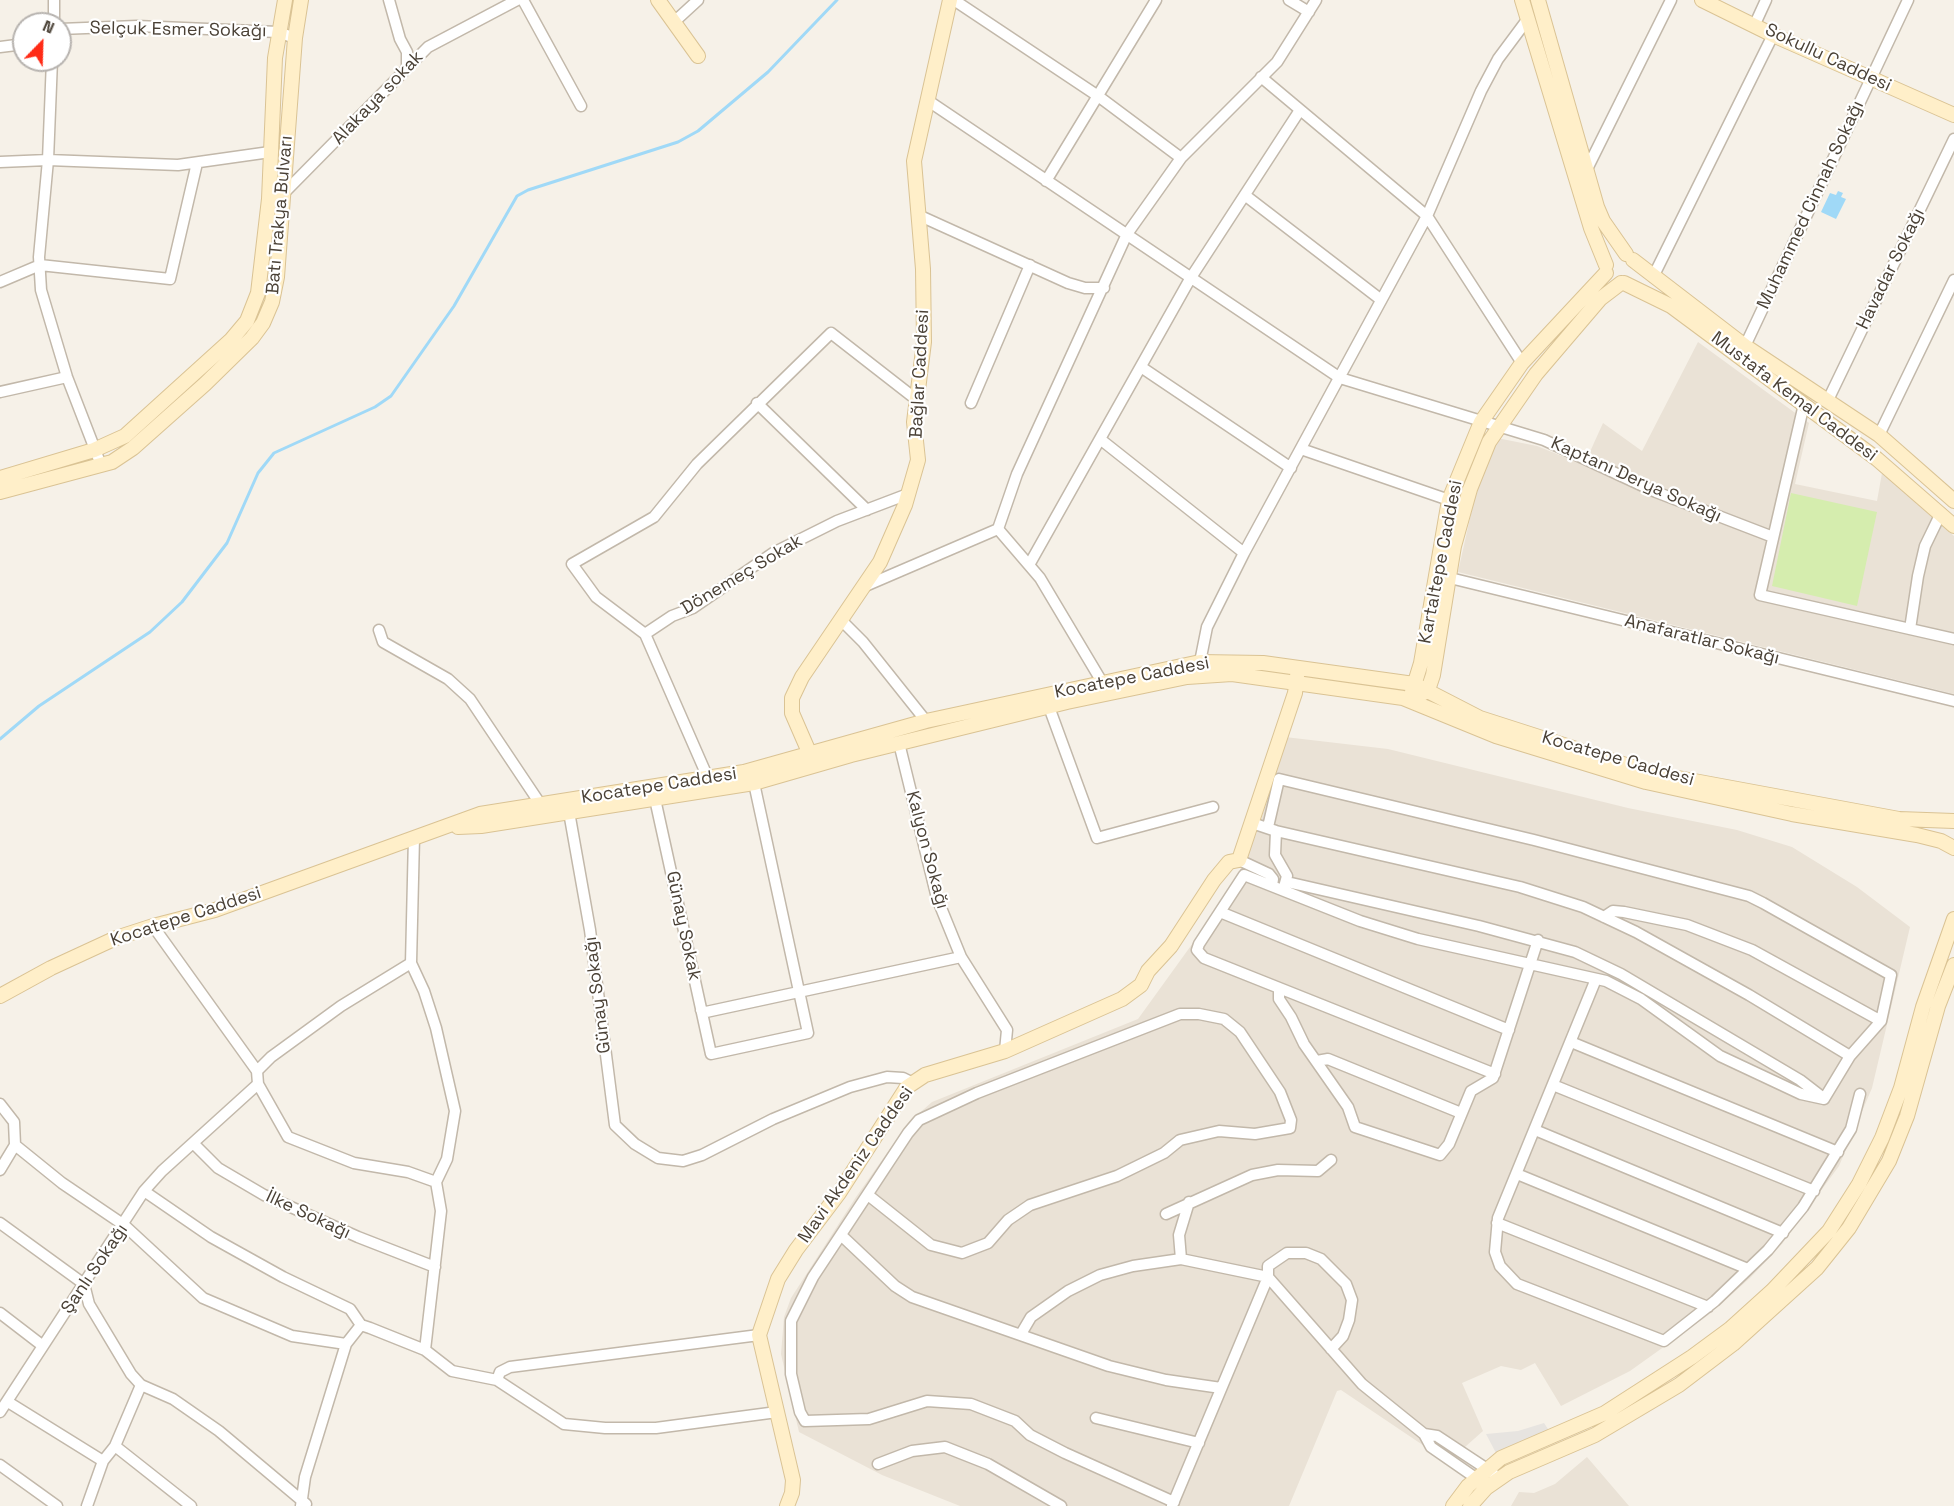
<!DOCTYPE html>
<meta charset="utf-8">
<style>
body{margin:0}
#map{position:relative;width:1954px;height:1506px;overflow:hidden;background:#f6f1e8;font-family:"Space Grotesk",sans-serif}
canvas{display:block}
.north{position:absolute;left:12px;top:12px;width:60px;height:60px;box-sizing:border-box;background:#fff;border:2px solid #b7b3af;border-radius:50%;rotate:23deg;font-size:16px;font-weight:700;line-height:24px;text-align:center;color:#4a4136}
.north::after{content:'';display:block;margin:auto;width:21px;height:27px;background:#ff2b16;clip-path:polygon(50% 0,100% 100%,50% 72%,0 100%)}
</style>
<div id="map">
<canvas width="1954" height="1506"></canvas>
<div class="north">N</div>
</div>
<script>
const g = document.querySelector('canvas').getContext('2d');
g.lineJoin = 'round';
function paint(path, color) {
  g.fillStyle = color;
  g.fill(path, 'evenodd');
}
function shape(rows) {
  const path = new Path2D();
  for (const r of rows) {
    path.moveTo(r[0], r[1]);
    for (let i = 2; i < r.length; i += 2) path.lineTo(r[i], r[i + 1]);
  }
  return path;
}
function strokePath(path, color, width, dash) {
  g.strokeStyle = color;
  g.lineWidth = width;
  g.lineCap = dash ? 'butt' : 'round';
  g.setLineDash(dash || []);
  g.stroke(path);
}
function label(font, color, halo, rows, align = 'center') {
  g.font = font + ' "Space Grotesk",sans-serif';
  g.lineWidth = 4.5;
  g.setLineDash([]);
  g.textBaseline = 'middle';
  g.strokeStyle = halo;
  g.fillStyle = color;
  for (const [text, x, y, turn = 0] of rows) {
    g.save();
    g.translate(x, y);
    g.rotate((+turn || 0) * Math.PI / 180);
    g.textAlign = isNaN(turn) ? turn : align;
    if (halo) g.strokeText(text, 0, 0);
    g.fillText(text, 0, 0);
    g.restore();
  }
}
paint(shape([
 [1698,342,1809,423,1795,484,1877,501,1882,473,1954,536,1954,694,1458,572,1479,478,1497,438,1537,446,1584,465,1603,423,1642,451],
 [1285,737,1388,749,1628,808,1737,830,1792,847,1857,887,1910,927,1872,1088,1839,1166,1782,1244,1750,1278,1707,1316,1630,1371,1561,1406,1535,1363,1521,1370,1501,1366,1462,1383,1483,1431,1448,1462,1341,1390,1337,1391,1289,1506,960,1506,882,1475,799,1432,781,1354,784,1317,791,1298,856,1197,908,1123,932,1102,1138,1019,1216,911,1242,869,1259,827],
 [1587,1457,1629,1506,1511,1506,1519,1492,1534,1493,1555,1484]
]), '#eae2d6');
paint(shape([
 [1791,493,1877,512,1857,606,1772,586]
]), '#d5edae');
paint(shape([
 [1544,1423,1550,1432,1496,1453,1486,1434,1518,1431]
]), '#e7e4e0');
paint(shape([
 [1838,191,1843,193,1841,197,1846,199,1836,219,1821,212,1830,193,1836,195]
]), '#a0d9f7');
strokePath(shape([
 [0,739,39,706,150,632,182,602,227,543,258,473,274,453,375,407,391,396,454,306,517,196,528,190,678,142,698,131,768,72,837,0]
]), '#a0d9f7', 3);
const street = shape([
 [389,0,400,39,407,52,407,66],
 [523,0,581,106],
 [954,0,1098,96,1181,158],
 [1289,0,1309,12],
 [674,22,698,0],
 [54,24,54,0],
 [1755,24,1766,0],
 [60,29,137,26,278,32,295,38],
 [0,47,24,44],
 [52,60,48,160,39,257,41,290,67,377,101,465],
 [1261,77,1427,216,1522,363],
 [927,100,1340,378,1544,440,1656,492,1773,537],
 [0,162,48,160,178,165,270,152],
 [1586,171,1671,0],
 [1046,181,1156,0],
 [282,195,428,47,517,0],
 [1246,196,1380,299],
 [918,215,1068,283,1085,288,1104,288],
 [1653,277,1773,35],
 [0,282,40,265,170,279,197,163],
 [1745,346,1908,0],
 [1141,367,1291,468],
 [0,392,67,377],
 [1828,400,1954,139],
 [757,403,867,510],
 [971,403,1030,265],
 [1804,404,1760,595,1954,639],
 [1879,435,1954,280],
 [1100,439,1244,553],
 [1301,449,1449,500],
 [998,529,1017,474,1127,234,1181,158,1277,62,1316,0],
 [1029,565,1190,279,1300,110],
 [1450,578,1954,701],
 [863,587,998,529,1040,578,1102,682],
 [842,621,863,642,926,721],
 [1910,629,1918,576,1925,546,1941,513],
 [379,630,383,642,448,679,470,699,541,805],
 [645,634,672,616,693,608,773,553,837,521,908,494],
 [1200,662,1207,627,1244,553,1427,216,1481,91,1498,59,1527,20],
 [1049,707,1097,838,1213,807],
 [899,743,937,898,961,957,1007,1030,1005,1051],
 [708,778,645,634,596,597,572,564,654,517,697,464,831,333,917,400],
 [655,799,711,1054,808,1033,754,783],
 [569,812,590,930,615,1125,635,1144,658,1158,683,1161,702,1155,773,1119,850,1087,887,1077,903,1078,913,1083],
 [1252,823,1276,831,1520,887,1583,907,1636,932,1749,995,1850,1056],
 [1268,827,1279,779,1534,840,1749,896,1763,903,1891,975,1881,1021,1850,1056,1824,1099],
 [1276,831,1275,855,1287,876,1284,887],
 [414,837,411,963,424,991,436,1028,455,1111,447,1159,436,1182],
 [1239,860,1269,874,1273,879,1272,886],
 [1287,882,1479,926,1575,952,1621,974,1800,1080,1822,1097],
 [1220,912,1509,1030],
 [1604,917,1613,911,1624,912,1687,925,1752,950,1881,1021],
 [153,926,257,1071,258,1084,288,1137,354,1163,408,1172,436,1182,441,1211,425,1350],
 [1596,979,1498,1218,1495,1252,1500,1266,1517,1284,1664,1341,1715,1301,1768,1250,1803,1207,1851,1129,1860,1094],
 [1279,989,1279,999,1291,1017,1304,1044,1348,1107,1355,1127,1440,1155,1449,1144,1471,1091,1493,1078,1538,940],
 [701,1010,706,1012,961,957],
 [1571,1042,1838,1152],
 [1317,1061,1328,1059,1461,1113],
 [257,1071,271,1057,341,1006,411,963],
 [1495,1074,1204,958,1197,950,1199,944,1244,875,1360,921,1418,939,1606,981,1641,999,1720,1056,1801,1094,1824,1099],
 [258,1084,162,1171,144,1191,211,1237,283,1277,350,1309,361,1325],
 [1553,1085,1814,1191],
 [0,1104,14,1122,15,1145,62,1183,124,1225,203,1298,292,1336,346,1344,305,1477,301,1506],
 [1535,1130,1783,1233],
 [193,1143,218,1168,264,1195,358,1237,435,1267],
 [0,1170,15,1145],
 [1517,1174,1748,1269],
 [868,1195,931,1245,962,1253,988,1243,1008,1220,1030,1205,1117,1176,1164,1153,1180,1140,1219,1131,1255,1134,1290,1128,1291,1120,1280,1092,1240,1032,1224,1019,1199,1014,1180,1014,977,1093,919,1120,908,1133,813,1277,791,1321,791,1374,800,1412,805,1421,869,1419,927,1401,971,1404,1015,1421,1030,1435,1065,1453,1174,1502],
 [1166,1214,1252,1175,1278,1170,1318,1171,1331,1160],
 [0,1223,84,1284,89,1304,131,1374,141,1385,173,1399,219,1431,306,1504],
 [1497,1223,1708,1307],
 [842,1236,895,1286,912,1297,1109,1366,1166,1380,1221,1388],
 [1181,1259,1179,1235,1189,1202],
 [0,1313,43,1346,0,1412],
 [1021,1334,1031,1317,1068,1291,1100,1275,1133,1266,1181,1259,1268,1277,1362,1384,1424,1434,1431,1447,1483,1483],
 [346,1344,361,1325,370,1328,425,1350,452,1371,497,1380,564,1424,605,1428,656,1428,777,1412],
 [43,1346,144,1191],
 [497,1380,500,1372,510,1367,759,1335],
 [8,1402,103,1461],
 [1096,1418,1199,1443],
 [1424,1434,1437,1436,1493,1473],
 [115,1446,191,1506],
 [878,1464,912,1451,945,1447,988,1464,1061,1506],
 [0,1465,57,1506],
 [87,1506,103,1461,115,1446,141,1385],
 [1172,1506,1268,1277,1268,1266,1287,1253,1306,1253,1321,1259,1346,1284,1352,1300,1349,1320,1343,1336,1331,1349]
]);
const secondary = shape([
 [658,0,698,56],
 [1522,0,1591,228,1606,265],
 [1538,0,1597,207,1603,221,1626,254],
 [1702,0,1773,35,1954,115],
 [1633,260,1745,346,1879,435,1954,501],
 [1624,283,1671,306,1877,459,1954,526],
 [0,478,94,450,125,436,231,340,247,321,258,293,269,199,275,58,285,0],
 [0,492,112,462,133,448,205,384,252,338,263,323,272,302,277,277,295,38,301,0],
 [1412,692,1421,663,1449,500,1481,422,1522,363,1606,273],
 [1422,694,1428,690,1433,675,1454,546,1470,489,1489,442,1536,374,1600,299,1621,283],
 [812,759,792,713,792,698,802,677,880,562,905,505,918,460,914,422,924,342,923,269,914,161,950,0],
 [458,827,481,826,754,783,851,755,1067,702,1187,677,1232,674,1403,698,1496,736,1646,782,1792,814,1917,835,1941,841,1954,848],
 [0,996,51,968,116,938,153,926,215,910,480,814,744,772,926,721,1200,662,1263,663,1414,684,1480,718,1651,773,1899,819,1954,821],
 [787,1506,792,1493,793,1480,759,1335,778,1279,796,1250,839,1193,907,1087,925,1075,1005,1051,1122,999,1141,985,1148,971,1171,946,1214,880,1229,862,1239,860,1295,693,1297,676],
 [1453,1506,1468,1486,1501,1458,1605,1413,1692,1357,1730,1329,1772,1291,1829,1231,1859,1184,1882,1138,1901,1088,1923,1007,1954,919],
 [1470,1506,1486,1488,1509,1472,1595,1435,1679,1385,1733,1344,1817,1268,1849,1228,1889,1161,1907,1116,1938,1006,1954,965]
]);
strokePath(street, '#c2b8aa', 13);
strokePath(secondary, '#dac394', 16);
strokePath(street, '#fff', 10);
strokePath(secondary, '#ffefc9', 14);
label('18px', '#4a4136', '#fff', [
 ["Selçuk Esmer Sokağı",178,30,1],
 ["Sokullu Caddesi",1828,58,25],
 ["Alakaya sokak",378,98,-46],
 ["Muhammed Cinnah Sokağı",1811,205,-65],
 ["Batı Trakya Bulvarı",280,215,-85],
 ["Havadar Sokağı",1891,269,-64],
 ["Bağlar Caddesi",920,374,-87],
 ["Mustafa Kemal Caddesi",1794,397,37],
 ["Kaptanı Derya Sokağı",1636,480,24],
 ["Kartaltepe Caddesi",1441,562,-79],
 ["Dönemeç Sokak",742,575,-31],
 ["Anafaratlar Sokağı",1702,640,14],
 ["Kocatepe Caddesi",1132,678,-11],
 ["Kocatepe Caddesi",1618,759,16],
 ["Kocatepe Caddesi",659,786,-9],
 ["Kalyon Sokağı",927,850,75],
 ["Kocatepe Caddesi",186,917,-18],
 ["Günay Sokak",683,926,78],
 ["Günay Sokağı",598,995,-97],
 ["Mavi Akdeniz Caddesi",856,1165,-55],
 ["İlke Sokağı",308,1215,25],
 ["Şanlı Sokağı",95,1269,-56]
]);
</script>
